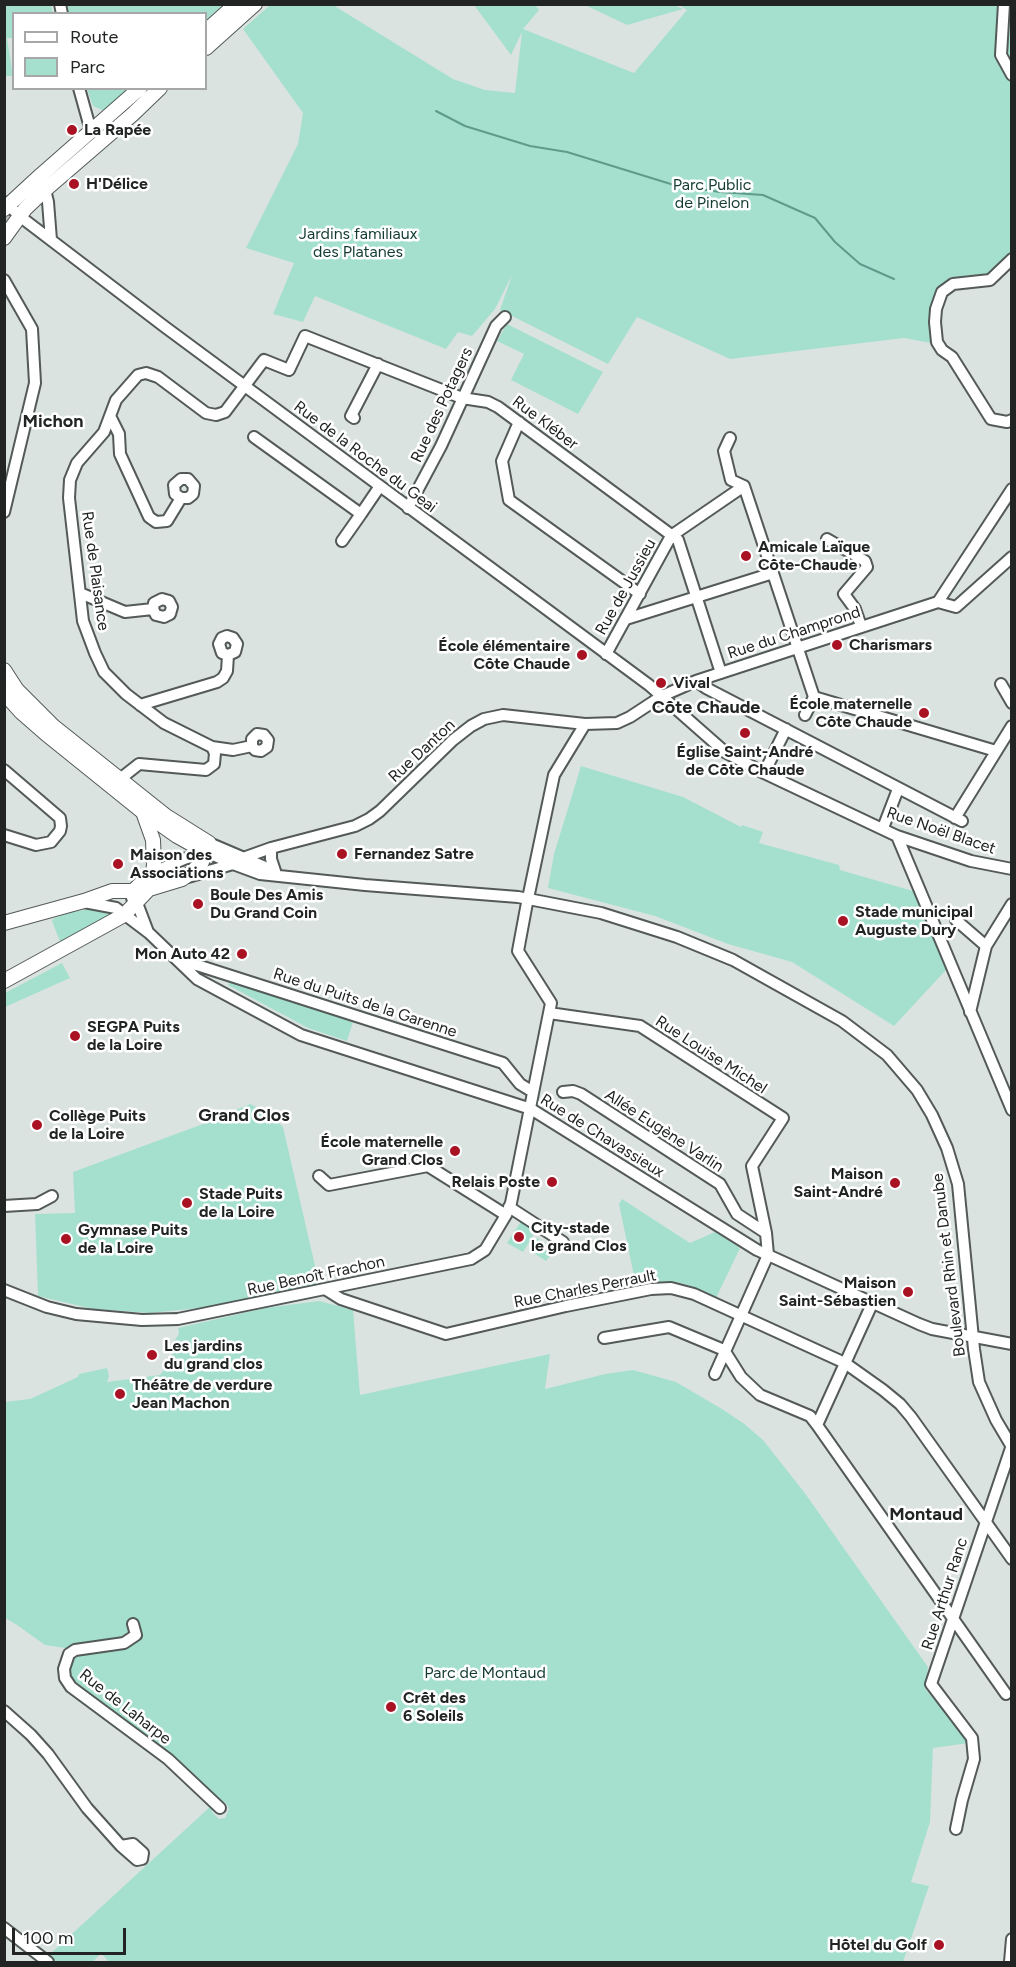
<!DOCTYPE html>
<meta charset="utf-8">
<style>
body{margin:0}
#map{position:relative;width:1016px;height:1967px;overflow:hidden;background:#dbe3e0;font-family:Figtree,sans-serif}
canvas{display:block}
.frame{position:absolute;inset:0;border:6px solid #212423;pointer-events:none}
.legend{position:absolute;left:12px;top:12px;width:195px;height:78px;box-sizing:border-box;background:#fff;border:2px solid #a6a7a7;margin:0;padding:8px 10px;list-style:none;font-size:18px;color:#212423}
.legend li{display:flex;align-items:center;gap:12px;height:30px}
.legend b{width:30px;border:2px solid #a6a7a7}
.scale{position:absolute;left:12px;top:1928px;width:114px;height:27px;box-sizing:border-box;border:3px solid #212423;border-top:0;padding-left:8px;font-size:18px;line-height:21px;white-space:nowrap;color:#212423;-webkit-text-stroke:4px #fff;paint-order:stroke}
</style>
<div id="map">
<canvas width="1016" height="1967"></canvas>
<div class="frame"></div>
<ul class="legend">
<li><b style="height:8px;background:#fff"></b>Route</li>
<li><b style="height:16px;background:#a5e0ce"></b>Parc</li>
</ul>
<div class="scale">100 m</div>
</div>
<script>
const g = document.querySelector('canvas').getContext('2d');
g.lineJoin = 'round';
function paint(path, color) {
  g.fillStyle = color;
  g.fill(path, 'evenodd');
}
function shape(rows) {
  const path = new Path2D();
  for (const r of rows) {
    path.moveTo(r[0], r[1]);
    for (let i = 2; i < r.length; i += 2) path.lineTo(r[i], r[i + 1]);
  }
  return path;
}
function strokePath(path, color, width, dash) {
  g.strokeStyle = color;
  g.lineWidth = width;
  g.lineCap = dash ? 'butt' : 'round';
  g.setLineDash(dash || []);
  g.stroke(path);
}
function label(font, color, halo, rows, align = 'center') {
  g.font = font + ' Figtree,sans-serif';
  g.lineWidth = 5;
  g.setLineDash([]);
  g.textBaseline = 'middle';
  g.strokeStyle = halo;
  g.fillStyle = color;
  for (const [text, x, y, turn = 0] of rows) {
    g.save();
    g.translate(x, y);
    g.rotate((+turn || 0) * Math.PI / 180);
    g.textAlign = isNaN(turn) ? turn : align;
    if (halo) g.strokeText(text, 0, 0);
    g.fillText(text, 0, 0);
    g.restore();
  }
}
paint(shape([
 [5,4,51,5,53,13,14,14,13,38,7,38,13,76,5,76],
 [65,5,223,5,206,20,206,14,68,13],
 [270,5,333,5,453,79,485,90,515,93,522,32,511,55,474,5,535,5,539,10,523,29,634,73,687,10,679,5,1011,5,1011,255,989,277,959,279,950,277,939,290,930,323,931,343,904,338,730,359,637,317,608,364,500,310,512,275,495,309,472,336,458,332,446,349,315,296,303,322,273,314,294,263,246,248,298,144,303,113,243,29],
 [585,5,674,5,683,9,627,25],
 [87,89,130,89,108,108,102,110,93,106],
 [507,324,603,372,578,414,511,380,524,354,497,341],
 [581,766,683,797,741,827,742,825,763,832,759,843,839,865,840,870,913,891,946,970,894,1026,792,962,728,944,655,916,548,888,554,854],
 [90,909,111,914,61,944,52,921,53,919,68,913],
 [62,963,70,978,5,1007,5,993],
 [230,981,353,1022,347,1041,308,1028,228,985],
 [250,1104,269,1113,283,1127,319,1283,208,1307,151,1313,93,1309,38,1296,35,1214,75,1213,73,1172,203,1124],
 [622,1199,690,1243,715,1232,740,1248,716,1298,688,1285,675,1282,658,1282,657,1276,635,1281,619,1204],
 [522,1220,532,1227,530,1231,534,1234,523,1252,507,1243],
 [537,1238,555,1249,546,1261,529,1250],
 [319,1301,353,1310,360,1395,550,1354,545,1389,605,1374,633,1370,676,1382,722,1409,743,1423,763,1440,804,1492,928,1667,925,1689,935,1700,938,1699,969,1743,933,1748,930,1822,911,1882,929,1886,903,1962,109,1962,101,1953,93,1962,57,1962,49,1955,212,1805,212,1812,219,1819,225,1818,229,1809,226,1803,207,1791,77,1688,67,1675,72,1649,45,1645,17,1625,5,1618,4,1402,30,1399,78,1377,79,1374,107,1368,109,1376,107,1382,160,1375,170,1363,175,1340,179,1334,178,1328,265,1308]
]), '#a5e0ce');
strokePath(shape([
 [436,111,465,126,530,146,567,152,674,185,720,192,763,195,815,218,835,242,860,264,894,279]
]), '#5e9b8a', 2);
strokePath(shape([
 [4,225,22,202]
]), '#b6bdba', 14, [14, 7]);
const minor = shape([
 [60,4,62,14],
 [1004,4,1001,55,1012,75],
 [79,88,91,131],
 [45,190,48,202,51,240],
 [4,202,26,221,165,327,649,685,725,752,764,773,897,836,971,861,1012,869],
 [1012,259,990,280,953,284,942,292,936,309,935,322,937,342,942,350,952,357,991,419,1007,422,1012,420],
 [4,280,32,329,35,383,4,512],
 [110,416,119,434,120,454,149,517,156,522,167,521,181,498,188,498,193,494,194,486,188,479,181,479,174,485,175,494,181,498],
 [354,418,351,416,378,364],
 [519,422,502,461,509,500,640,594],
 [254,437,361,514,380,486],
 [730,438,724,451,731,480,744,486],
 [744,486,814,697],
 [408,508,441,446,496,326,505,317],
 [827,539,865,561,867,567,844,594,855,609,861,626],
 [342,541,361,514],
 [80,593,125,612,153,609,154,603,162,599,169,601,172,607,170,614,164,617,156,615,153,609],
 [938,602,1012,489],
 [938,602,956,607,1012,557],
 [626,619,773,573],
 [606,654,671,536,744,486],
 [696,681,706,688,962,821],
 [1001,684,1012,703],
 [814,697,996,751],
 [140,705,217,682,223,678,227,671,228,655,222,653,219,644,222,638,227,636,233,638,237,644,235,652,228,655],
 [805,715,814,697],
 [212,747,233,750,252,746,255,750,261,751,267,747,268,740,264,735,257,734,252,739,252,746],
 [4,770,60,818,61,826,60,831,51,842,36,845,4,835],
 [764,773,786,729],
 [120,779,139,764,206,770,214,764,215,753,212,747,164,723,126,694,104,672,95,653,83,621,69,498,70,480,77,463,104,432,116,400,138,375,146,373,158,377,206,413,216,415,225,412,264,360,289,370,305,336,462,398,488,402,498,407,678,540,721,673],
 [955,818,1012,726],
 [883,828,898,789],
 [897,836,1012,1110],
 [209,843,263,866,275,874],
 [271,848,271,859,276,874],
 [153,872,204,851,233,864,260,874,365,885,518,897,601,913,677,937,733,960,842,1021,887,1055,917,1090,932,1115,947,1148,958,1184,974,1349,979,1382,996,1420,1012,1447],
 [188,877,233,864,243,858,271,848,355,826,369,819,380,811,453,740,471,726,484,719,503,715,585,724,617,723,630,717,662,696,696,681,938,602],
 [132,898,137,903,148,932],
 [84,902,116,908,149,933,197,979,301,1035,531,1109,757,1250,919,1324,932,1329,1012,1344],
 [956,920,986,946],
 [180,961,200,966,503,1063,520,1084,533,1092],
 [970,1012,986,946,1012,904],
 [549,1013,640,1026,783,1118,752,1166,766,1233,768,1255,715,1374],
 [563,1092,573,1091,581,1094,720,1184,737,1214,766,1233],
 [319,1176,329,1185,428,1166,506,1215],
 [4,1206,37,1204,52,1196],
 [509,1207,563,1242],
 [325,1289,341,1299,446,1334,566,1306,651,1289,671,1288,694,1294,845,1363,883,1390,900,1404,911,1417,1012,1559],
 [4,1290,47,1307,76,1314,142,1320,178,1319,471,1259,485,1250,506,1215,511,1203,551,1003,518,951,526,908,554,775,585,724],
 [872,1304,817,1425,1006,1694],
 [604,1338,669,1327,724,1350,741,1377,760,1395,810,1416,817,1425],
 [133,1624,136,1635,124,1643,75,1650,69,1654,64,1669,65,1678,71,1687,168,1759,220,1808],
 [4,1711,31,1735,48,1754,87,1808,121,1846,137,1860,142,1859,143,1853,133,1844,121,1846],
 [956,1829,962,1800,974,1759,972,1738,931,1684,1012,1445],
 [4,1928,48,1962],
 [1010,1962,1012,1939]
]);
const major = shape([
 [206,31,236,4],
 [206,48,255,4],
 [4,209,41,175,140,88],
 [4,238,25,209,45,190,133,114,160,88],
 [4,670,17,690,53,726,166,816,209,843,204,851,202,862,192,872,182,879,149,889,124,915,4,981],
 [4,693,21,712,45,733,143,812,177,836,204,851],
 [4,923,84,901,112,891,133,891,153,872,154,865,153,840,143,812]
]);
strokePath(minor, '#535a57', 14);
strokePath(major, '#535a57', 16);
strokePath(minor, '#fff', 10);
strokePath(major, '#fff', 14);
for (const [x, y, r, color] of [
 [72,130,6,"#a91222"],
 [74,184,6,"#a91222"],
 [746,556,6,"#a91222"],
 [837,645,6,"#a91222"],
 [582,655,6,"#a91222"],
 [661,683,6,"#a91222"],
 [924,713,6,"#a91222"],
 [745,733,6,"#a91222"],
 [342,854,6,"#a91222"],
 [118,864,6,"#a91222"],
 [198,904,6,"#a91222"],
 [843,921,6,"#a91222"],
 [242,954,6,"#a91222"],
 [75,1036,6,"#a91222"],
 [37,1125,6,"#a91222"],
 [455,1151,6,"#a91222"],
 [552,1182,6,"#a91222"],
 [895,1183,6,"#a91222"],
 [187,1203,6,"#a91222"],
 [519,1237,6,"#a91222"],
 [66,1239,6,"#a91222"],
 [908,1292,6,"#a91222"],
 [152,1355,6,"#a91222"],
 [120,1394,6,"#a91222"],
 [391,1707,6,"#a91222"],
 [939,1945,6,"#a91222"]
]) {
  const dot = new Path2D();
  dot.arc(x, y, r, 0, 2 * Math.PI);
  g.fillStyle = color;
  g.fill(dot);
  strokePath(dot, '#fff', 2);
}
label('bold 16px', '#212423', '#fff', [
 ["La Rapée",84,130],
 ["H'Délice",86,184],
 ["Amicale Laïque",758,547],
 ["Côte-Chaude",758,565],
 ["Charismars",849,645],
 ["École élémentaire",570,646,"right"],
 ["Côte Chaude",570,664,"right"],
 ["Vival",673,683],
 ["École maternelle",912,704,"right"],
 ["Côte Chaude",912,722,"right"],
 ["Église Saint-André",745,752,"center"],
 ["de Côte Chaude",745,770,"center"],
 ["Fernandez Satre",354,854],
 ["Maison des",130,855],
 ["Associations",130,873],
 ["Boule Des Amis",210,895],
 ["Du Grand Coin",210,913],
 ["Stade municipal",855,912],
 ["Auguste Dury",855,930],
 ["Mon Auto 42",230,954,"right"],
 ["SEGPA Puits",87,1027],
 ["de la Loire",87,1045],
 ["Collège Puits",49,1116],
 ["de la Loire",49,1134],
 ["École maternelle",443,1142,"right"],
 ["Grand Clos",443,1160,"right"],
 ["Maison",883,1174,"right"],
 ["Saint-André",883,1192,"right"],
 ["Relais Poste",540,1182,"right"],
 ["Stade Puits",199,1194],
 ["de la Loire",199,1212],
 ["City-stade",531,1228],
 ["le grand Clos",531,1246],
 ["Gymnase Puits",78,1230],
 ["de la Loire",78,1248],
 ["Maison",896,1283,"right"],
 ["Saint-Sébastien",896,1301,"right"],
 ["Les jardins",164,1346],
 ["du grand clos",164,1364],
 ["Théâtre de verdure",132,1385],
 ["Jean Machon",132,1403],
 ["Crêt des",403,1698],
 ["6 Soleils",403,1716],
 ["Hôtel du Golf",927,1945,"right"]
], 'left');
label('16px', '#133b31', '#fff', [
 ["Parc Public",712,185],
 ["de Pinelon",712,203],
 ["Jardins familiaux",358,234],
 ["des Platanes",358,252],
 ["Parc de Montaud",485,1673]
]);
label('16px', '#212423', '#fff', [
 ["Rue des Potagers",442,405,-65],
 ["Rue Kléber",545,423,37],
 ["Rue de la Roche du Geai",365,457,37],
 ["Rue de Plaisance",95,571,82],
 ["Rue de Jussieu",626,587,-61],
 ["Rue du Champrond",794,633,-18],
 ["Rue Danton",422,751,-43],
 ["Rue Noël Blacet",941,831,19],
 ["Rue du Puits de la Garenne",365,1003,18],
 ["Rue Louise Michel",711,1055,33],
 ["Allée Eugène Varlin",664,1131,33],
 ["Rue de Chavassieux",602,1136,32],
 ["Boulevard Rhin et Danube",949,1265,-97],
 ["Rue Benoît Frachon",316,1276,-12],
 ["Rue Charles Perrault",585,1289,-11],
 ["Rue Arthur Ranc",945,1594,-72],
 ["Rue de Laharpe",125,1707,38]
]);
label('bold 18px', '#212423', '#fff', [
 ["Michon",53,422],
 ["Côte Chaude",706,708],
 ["Grand Clos",244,1116],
 ["Montaud",926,1515]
]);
</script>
